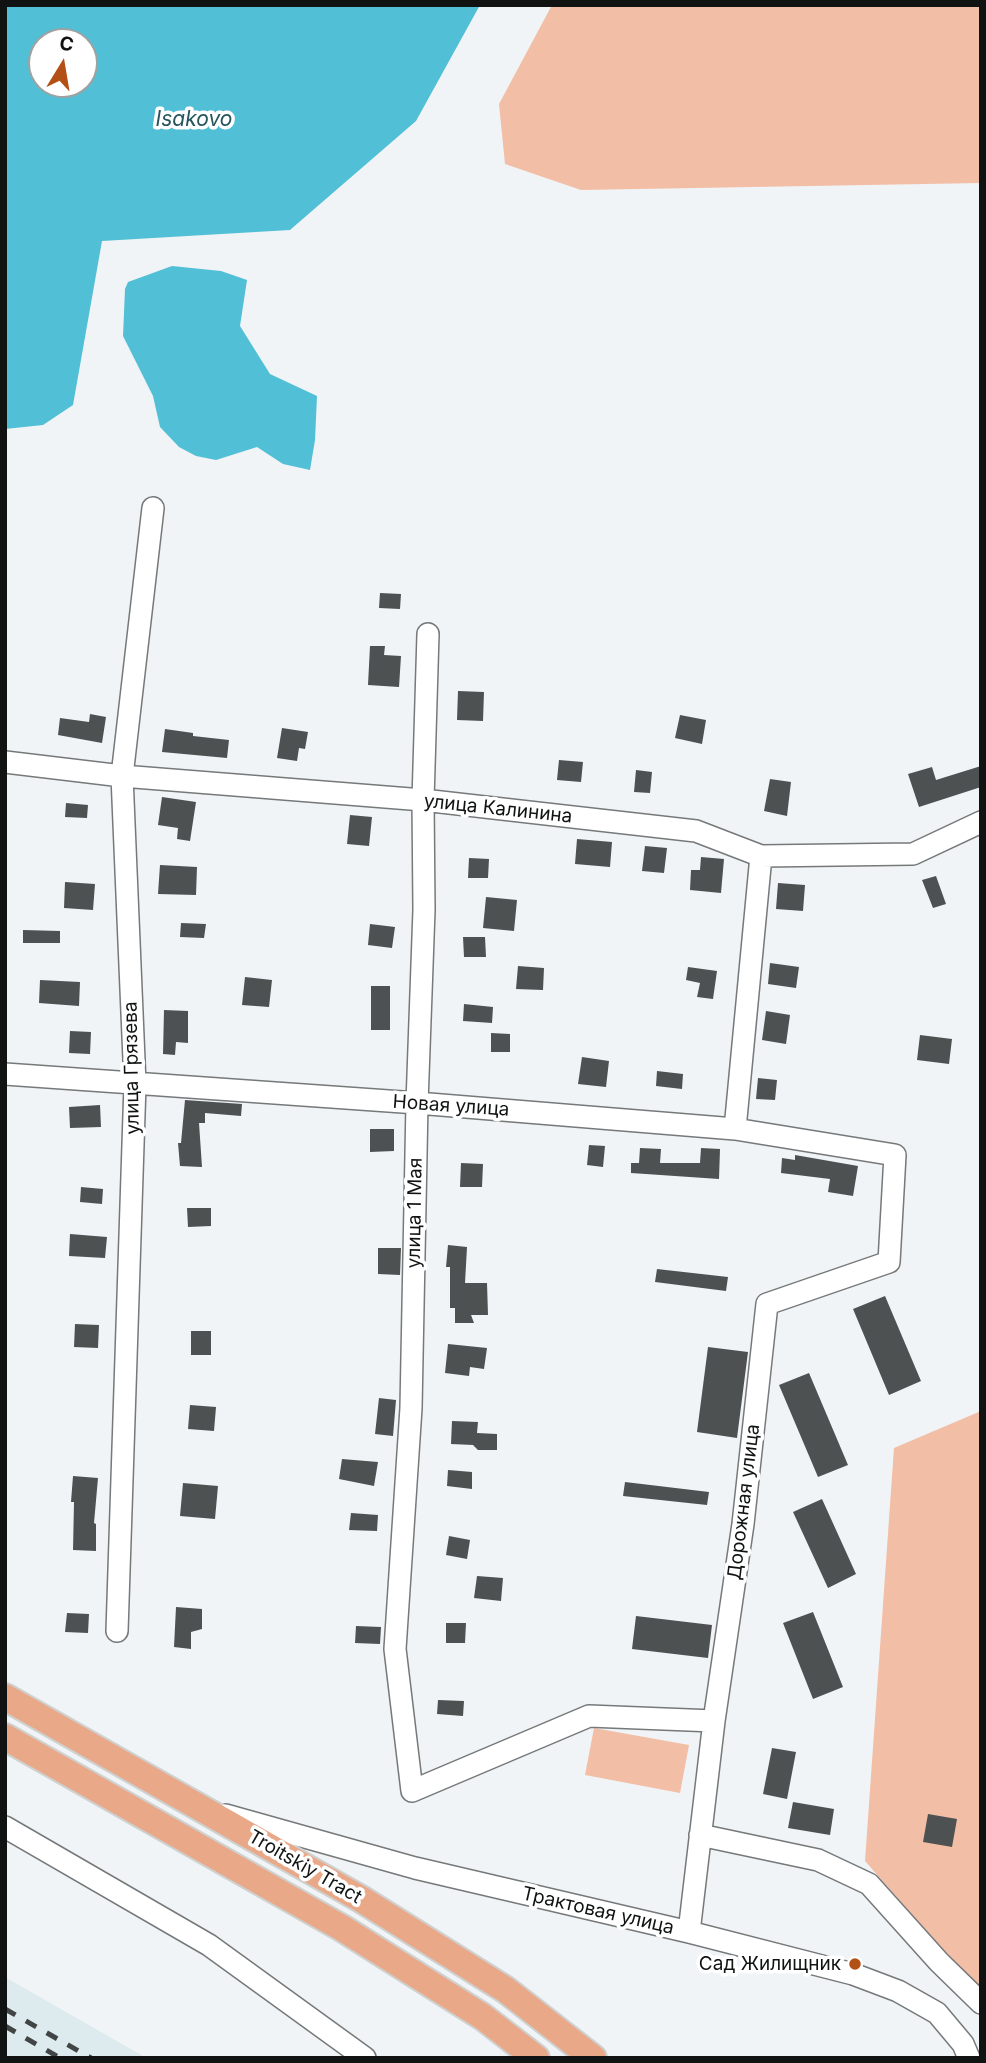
<!DOCTYPE html>
<meta charset="utf-8">
<style>
body{margin:0}
#map{position:relative;width:986px;height:2063px;overflow:hidden;background:#f0f4f6;font-family:Inter,sans-serif}
canvas{display:block}
.frame{position:absolute;inset:0;border:7px solid #111313;pointer-events:none}
.north{position:absolute;left:28px;top:28px;width:70px;height:70px;box-sizing:border-box;background:#fff;border:2px solid #a0a1a1;border-radius:50%;rotate:11deg;font-size:19px;font-weight:700;line-height:28px;text-align:center;color:#111313}
.north::after{content:'';display:block;margin:auto;width:24px;height:32px;background:#b25016;clip-path:polygon(50% 0,100% 100%,50% 72%,0 100%)}
</style>
<div id="map">
<canvas width="986" height="2063"></canvas>
<div class="frame"></div>
<div class="north">С</div>
</div>
<script>
const g = document.querySelector('canvas').getContext('2d');
g.lineJoin = 'round';
function paint(path, color) {
  g.fillStyle = color;
  g.fill(path, 'evenodd');
}
function shape(rows) {
  const path = new Path2D();
  for (const r of rows) {
    path.moveTo(r[0], r[1]);
    for (let i = 2; i < r.length; i += 2) path.lineTo(r[i], r[i + 1]);
  }
  return path;
}
function strokePath(path, color, width, dash) {
  g.strokeStyle = color;
  g.lineWidth = width;
  g.lineCap = dash ? 'butt' : 'round';
  g.setLineDash(dash || []);
  g.stroke(path);
}
function label(font, color, halo, rows, align = 'center') {
  g.font = font + ' Inter,sans-serif';
  g.lineWidth = 7;
  g.setLineDash([]);
  g.textBaseline = 'middle';
  g.strokeStyle = halo;
  g.fillStyle = color;
  for (const [text, x, y, turn = 0] of rows) {
    g.save();
    g.translate(x, y);
    g.rotate((+turn || 0) * Math.PI / 180);
    g.textAlign = isNaN(turn) ? turn : align;
    if (halo) g.strokeText(text, 0, 0);
    g.fillText(text, 0, 0);
    g.restore();
  }
}
paint(shape([
 [5,1977,129,2048,147,2058,5,2058]
]), '#ddebee');
paint(shape([
 [552,5,981,5,981,183,581,190,505,164,499,104],
 [981,1411,981,1993,865,1861,894,1448],
 [594,1728,689,1745,680,1793,585,1775]
]), '#f2bea6');
paint(shape([
 [5,5,480,5,416,121,290,230,102,241,73,405,43,425,5,429],
 [42,42,84,42,84,84,42,84],
 [172,266,221,271,247,280,240,326,270,374,317,396,315,440,310,470,283,464,257,447,216,460,196,456,179,447,160,427,153,396,123,336,125,289,128,282]
]), '#51bfd6');
paint(shape([
 [380,593,401,594,400,609,379,608],
 [370,646,385,646,384,655,401,656,399,687,368,685],
 [458,691,484,692,483,721,457,720],
 [90,714,106,717,102,743,58,735,60,718,89,722],
 [680,715,706,720,702,744,675,738],
 [282,728,308,732,305,749,299,748,297,761,277,758],
 [165,729,193,733,193,736,229,740,227,758,162,752],
 [559,760,583,762,581,782,557,780],
 [981,766,981,787,919,807,908,774,932,767,936,780],
 [636,770,652,772,650,793,634,792],
 [770,779,791,782,787,816,764,811],
 [162,797,196,802,190,841,177,839,178,828,158,825],
 [66,803,88,805,87,818,65,817],
 [350,815,372,817,369,846,347,844],
 [577,839,612,842,610,867,575,864],
 [645,846,667,848,664,873,642,871],
 [701,857,724,859,721,893,690,890,691,870,700,870],
 [469,858,489,859,488,878,468,878],
 [160,865,197,867,196,895,158,894],
 [936,876,946,904,933,908,922,880],
 [65,882,95,884,93,910,64,908],
 [778,883,805,885,803,911,776,909],
 [486,897,517,900,514,931,483,928],
 [181,923,206,924,204,938,180,937],
 [370,924,395,927,392,948,368,945],
 [23,930,60,931,60,943,23,943],
 [463,937,485,937,486,957,464,957],
 [770,963,799,967,796,988,768,984],
 [518,966,544,968,543,990,516,989],
 [688,967,717,971,713,999,697,997,700,983,686,980],
 [245,977,272,980,269,1007,242,1005],
 [40,980,80,982,79,1006,39,1003],
 [371,986,390,986,390,1030,371,1030],
 [464,1004,493,1007,492,1023,463,1021],
 [164,1010,188,1011,188,1043,176,1042,175,1055,163,1054],
 [766,1011,790,1015,786,1044,762,1040],
 [70,1031,91,1032,90,1054,69,1053],
 [491,1033,510,1034,510,1052,491,1052],
 [920,1035,952,1039,949,1064,917,1060],
 [582,1057,609,1061,606,1087,578,1084],
 [657,1071,683,1074,682,1089,656,1086],
 [758,1078,777,1080,775,1100,756,1099],
 [185,1100,242,1104,241,1116,205,1113,205,1123,199,1123,202,1167,180,1166,178,1143,181,1143],
 [100,1105,101,1127,70,1128,69,1107],
 [370,1129,394,1129,394,1151,370,1152],
 [589,1145,605,1146,603,1167,587,1165],
 [640,1148,661,1149,660,1163,700,1163,701,1148,720,1149,719,1179,631,1173,631,1163,639,1163],
 [795,1155,858,1166,853,1196,828,1192,830,1179,781,1173,782,1158,795,1160],
 [461,1163,483,1164,482,1187,460,1187],
 [81,1187,103,1189,102,1204,80,1202],
 [187,1208,211,1208,211,1226,188,1227],
 [70,1234,107,1237,105,1258,69,1256],
 [448,1245,467,1247,465,1283,487,1283,488,1315,471,1315,474,1323,455,1323,455,1308,450,1308,450,1267,446,1267],
 [378,1248,401,1248,400,1275,378,1274],
 [657,1269,728,1277,726,1291,655,1282],
 [885,1296,921,1381,889,1395,853,1309],
 [75,1324,99,1325,98,1348,74,1347],
 [191,1331,211,1331,211,1355,191,1355],
 [448,1344,487,1348,484,1369,470,1367,469,1376,445,1373],
 [708,1347,748,1352,737,1438,697,1432],
 [809,1373,848,1465,818,1477,779,1385],
 [379,1398,396,1400,393,1436,375,1434],
 [190,1405,216,1407,214,1431,188,1429],
 [452,1421,478,1422,477,1433,497,1434,497,1450,478,1450,473,1445,451,1444],
 [342,1459,378,1462,374,1486,339,1479],
 [448,1470,472,1472,472,1489,447,1486],
 [73,1476,98,1478,94,1523,96,1524,96,1551,73,1550,74,1502,71,1502],
 [625,1482,709,1492,707,1505,623,1496],
 [183,1483,218,1486,215,1519,180,1516],
 [822,1499,856,1574,828,1588,793,1512],
 [351,1513,378,1515,377,1531,349,1530],
 [449,1536,470,1540,467,1559,446,1555],
 [477,1576,503,1578,501,1601,474,1598],
 [176,1607,202,1609,202,1629,191,1632,191,1649,174,1647],
 [813,1612,843,1687,813,1699,783,1623],
 [67,1613,89,1614,88,1633,65,1632],
 [636,1616,712,1625,708,1658,632,1649],
 [446,1623,466,1623,465,1643,446,1643],
 [356,1626,381,1627,380,1644,355,1643],
 [438,1700,464,1701,463,1716,437,1714],
 [772,1748,796,1752,787,1799,763,1794],
 [793,1802,834,1809,830,1835,788,1828],
 [928,1814,957,1819,952,1847,923,1842]
]), '#4d5152');
const minor = shape([
 [428,634,423,800,424,910,417,1103,411,1408,395,1649,412,1791,589,1716,714,1721],
 [5,762,122,776,423,800,696,831,761,856,913,854,981,822],
 [5,1074,417,1103,735,1129,895,1155,889,1262,767,1304,743,1524,714,1721,689,1932],
 [735,1129,761,856],
 [117,1631,135,1084,122,776,153,508],
 [226,1815,415,1868,689,1932,853,1974,898,1991,937,2013,963,2044,969,2058],
 [5,1827,209,1945,365,2058],
 [700,1835,818,1860,869,1884,939,1962,981,2003]
]);
const major = shape([
 [5,1697,361,1899,506,1990,593,2058],
 [5,1737,342,1928,483,2017,536,2058]
]);
strokePath(minor, '#75797a', 24);
strokePath(major, '#cfd0d0', 30);
strokePath(minor, '#fff', 21);
strokePath(major, '#e9a988', 26);
strokePath(shape([
 [5,2009,91,2058],
 [5,2026,60,2058]
]), '#424545', 5, [12, 12]);
for (const [x, y, r, color] of [
 [855,1964,7,"#b25016"]
]) {
  const dot = new Path2D();
  dot.arc(x, y, r, 0, 2 * Math.PI);
  g.fillStyle = color;
  g.fill(dot);
  strokePath(dot, '#fff', 2.5);
}
label('19px', '#111313', '#fff', [
 ["улица Калинина",498,809,6],
 ["улица Грязева",132,1068,-91],
 ["Новая улица",451,1106,4],
 ["улица 1 Мая",415,1213,-89],
 ["Дорожная улица",744,1502,-83],
 ["Troitskiy Tract",305,1867,30],
 ["Трактовая улица",598,1911,13]
]);
label('19px', '#111313', '#fff', [
 ["Сад Жилищник",841,1964]
], 'right');
label('italic 21px', '#26555f', '#fff', [
 ["Isakovo",194,120]
]);
</script>
